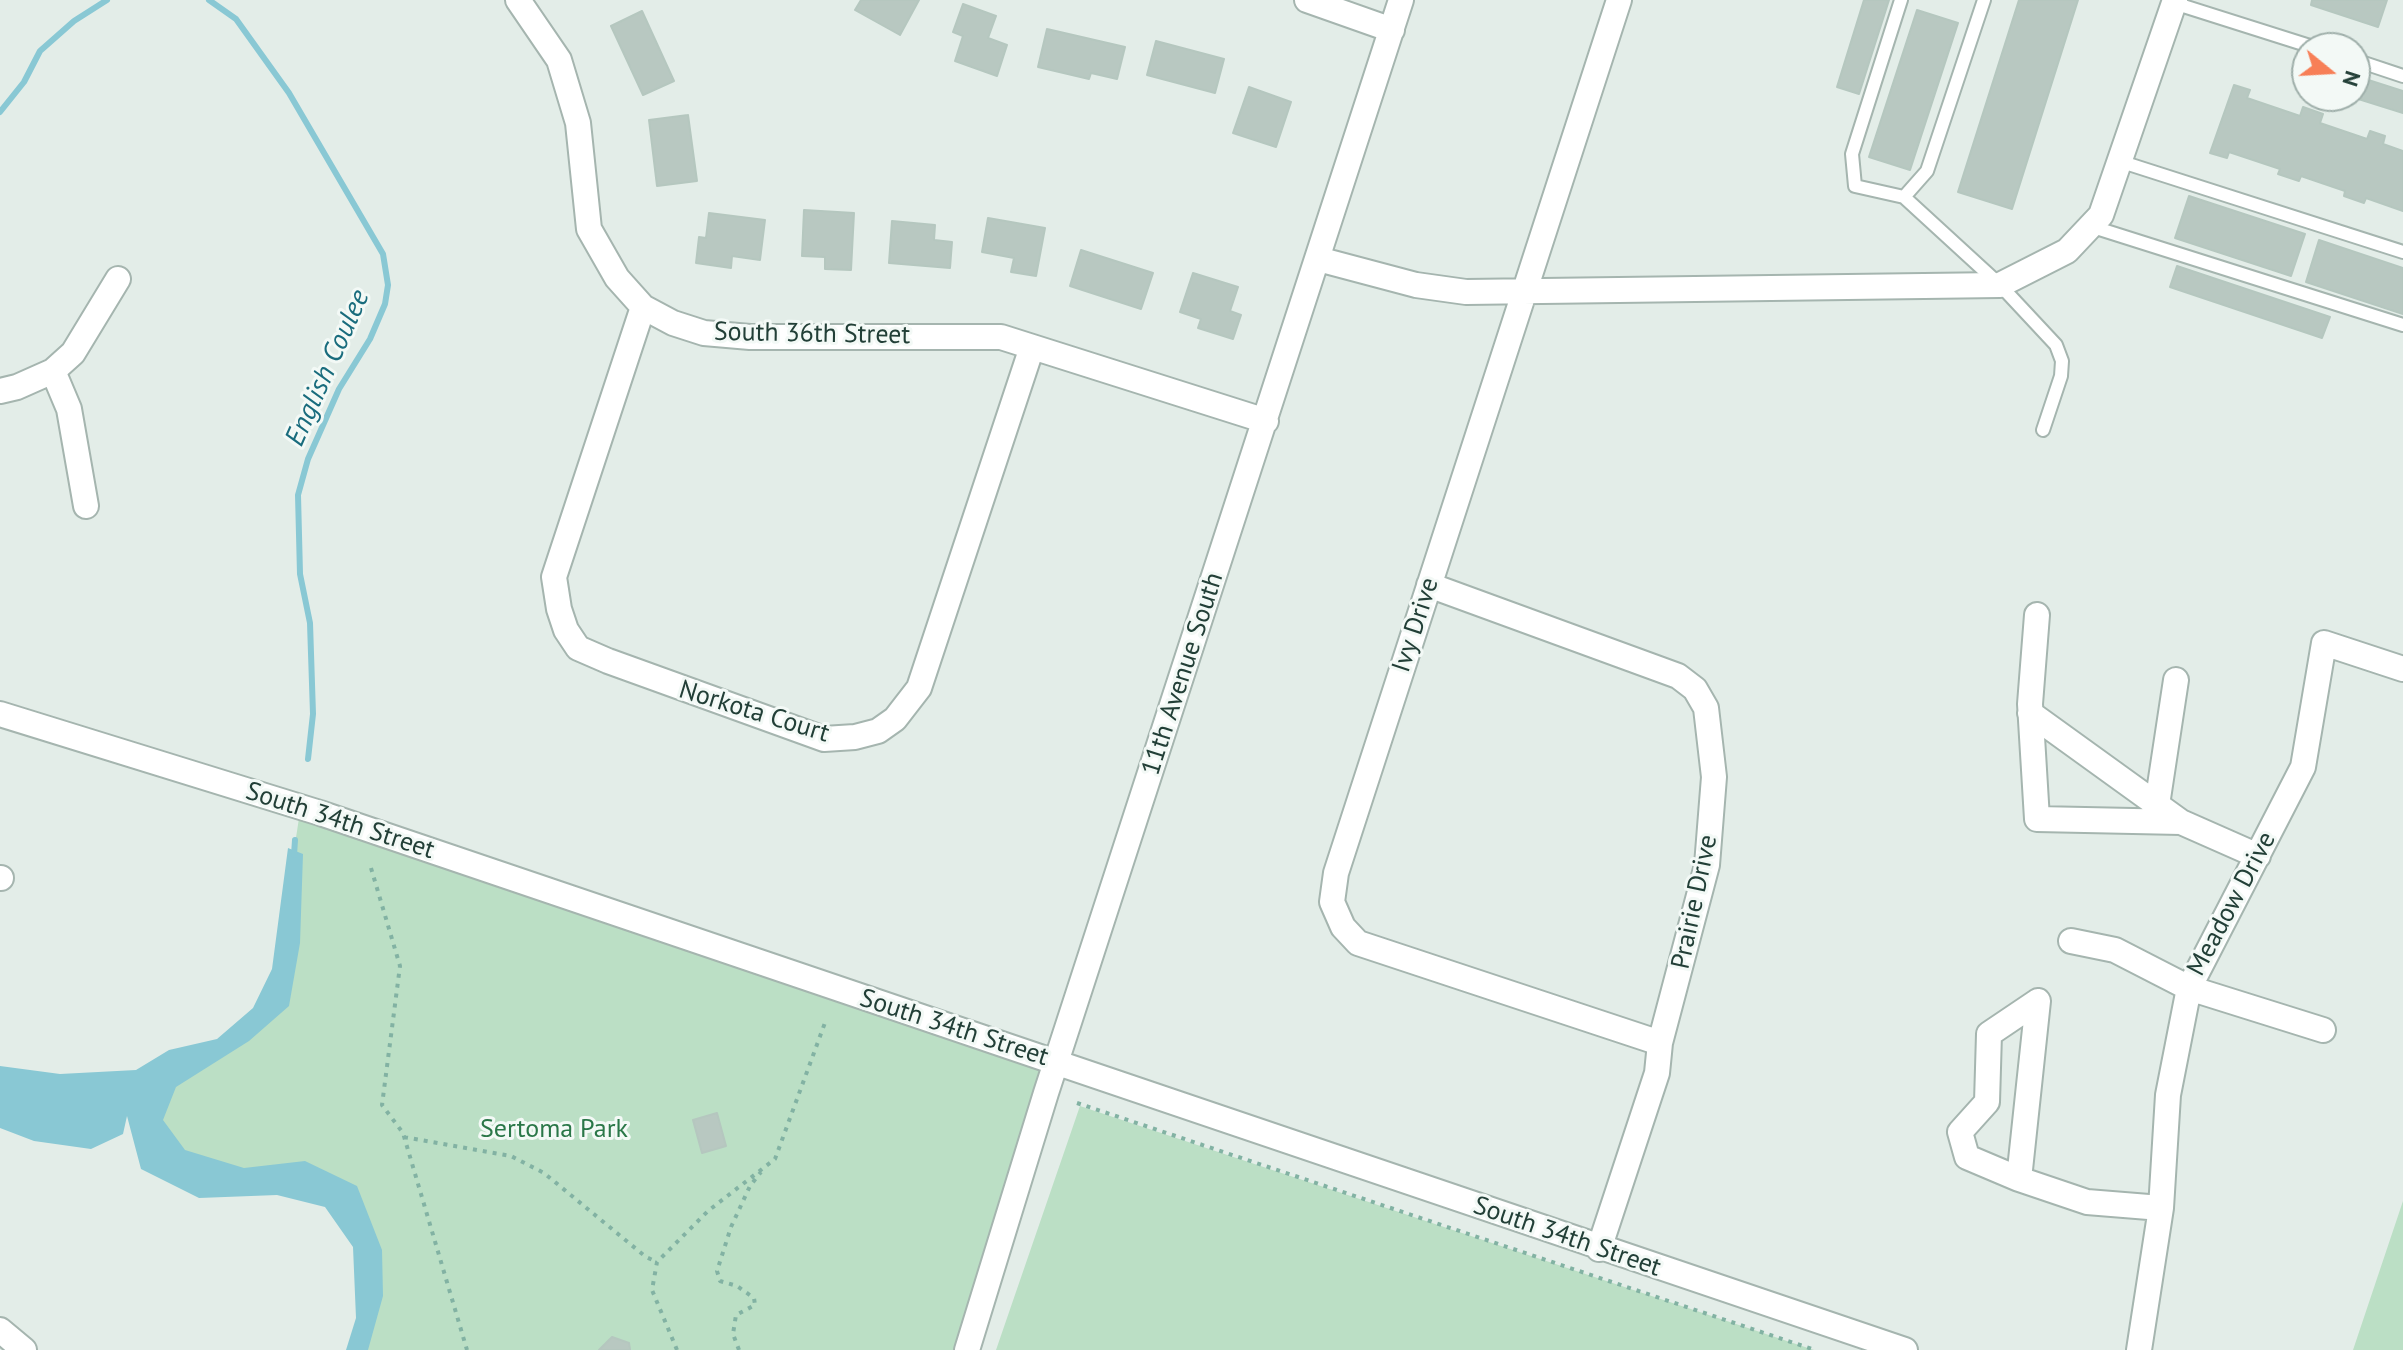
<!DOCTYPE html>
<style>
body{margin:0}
#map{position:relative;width:2403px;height:1350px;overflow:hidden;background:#e3ede8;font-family:"PT Sans",sans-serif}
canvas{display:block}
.north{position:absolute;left:2291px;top:32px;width:80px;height:80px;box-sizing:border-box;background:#f3f9f6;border:2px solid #9fafaa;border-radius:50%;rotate:108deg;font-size:22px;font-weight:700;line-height:32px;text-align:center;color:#223f37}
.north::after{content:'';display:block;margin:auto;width:28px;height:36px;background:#f77f57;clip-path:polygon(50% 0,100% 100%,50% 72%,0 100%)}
</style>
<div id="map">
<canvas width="2403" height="1350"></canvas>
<div class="north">N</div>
</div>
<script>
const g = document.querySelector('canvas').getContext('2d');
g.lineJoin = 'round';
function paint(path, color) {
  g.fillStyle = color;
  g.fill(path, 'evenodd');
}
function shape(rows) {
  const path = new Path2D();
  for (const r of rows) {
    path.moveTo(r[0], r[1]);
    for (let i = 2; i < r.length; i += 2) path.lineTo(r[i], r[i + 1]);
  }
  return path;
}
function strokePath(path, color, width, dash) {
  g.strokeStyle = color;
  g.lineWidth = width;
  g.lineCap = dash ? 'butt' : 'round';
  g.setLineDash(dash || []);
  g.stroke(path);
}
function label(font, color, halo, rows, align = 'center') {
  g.font = font + ' "PT Sans",sans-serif';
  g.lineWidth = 6;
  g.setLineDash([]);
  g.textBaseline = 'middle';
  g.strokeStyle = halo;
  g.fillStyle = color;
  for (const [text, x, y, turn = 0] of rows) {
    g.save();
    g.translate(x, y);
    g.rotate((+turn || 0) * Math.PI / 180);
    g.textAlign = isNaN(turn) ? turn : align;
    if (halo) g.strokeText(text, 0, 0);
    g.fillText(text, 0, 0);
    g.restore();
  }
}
paint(shape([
 [299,818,1056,1062,968,1350,362,1350,372,1319,345,1201,157,1164,139,1099,237,1037,274,982],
 [1080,1106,1748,1328,1814,1350,996,1350],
 [2403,1201,2403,1350,2353,1350]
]), '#bbdfc5');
paint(shape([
 [288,848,303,854,300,943,289,1006,249,1041,176,1087,163,1120,185,1150,244,1168,305,1161,357,1186,382,1250,383,1296,368,1350,346,1350,356,1318,353,1247,325,1207,277,1195,199,1198,141,1169,127,1116,123,1134,91,1149,34,1141,0,1128,0,1066,60,1074,136,1070,169,1050,217,1039,253,1008,272,969]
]), '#89c8d4');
strokePath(shape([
 [209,0,236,19,289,93,383,254,388,285,385,304,370,339,339,389,308,459,298,495,300,574,310,623,313,714,308,759],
 [0,112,24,82,40,51,74,21,107,0],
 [294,855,295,840]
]), '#89c8d4', 6);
const building = shape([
 [861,0,919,0,900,35,855,10,861,0],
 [1864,0,1889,0,1859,94,1837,87,1864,0],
 [2019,0,2078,0,2012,209,1958,192,2019,0],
 [2312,0,2387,0,2378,27,2311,5,2312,0],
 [963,4,996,16,988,38,1007,45,997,76,955,61,963,36,953,32,963,4],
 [1917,10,1958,23,1910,170,1869,157,1917,10],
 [642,11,674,81,643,95,611,26,642,11],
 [1047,29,1125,47,1117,79,1091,73,1089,79,1038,67,1047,29],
 [1156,41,1224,59,1215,93,1147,75,1156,41],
 [2359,77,2403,91,2403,113,2352,97,2359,77],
 [2234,85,2250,90,2247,98,2300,116,2303,107,2323,114,2320,123,2367,139,2370,131,2385,136,2383,144,2403,151,2403,211,2366,198,2364,203,2344,196,2345,191,2301,176,2299,181,2278,174,2280,169,2229,152,2227,158,2210,153,2234,85],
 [1249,87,1291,102,1276,147,1233,133,1249,87],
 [688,115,697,181,657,186,649,120,688,115],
 [2189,196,2305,234,2291,276,2175,238,2189,196],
 [804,210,854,213,851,270,825,269,825,257,802,256,804,210],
 [709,213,765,220,760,260,732,256,731,268,696,263,699,237,706,238,709,213],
 [988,218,1045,228,1036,276,1011,272,1014,258,982,252,988,218],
 [892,221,935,225,934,240,952,242,950,268,889,263,892,221],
 [2319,240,2403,268,2403,314,2306,282,2319,240],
 [1081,250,1153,273,1141,309,1070,286,1081,250],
 [2177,266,2330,317,2322,338,2170,287,2177,266],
 [1193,273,1238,287,1230,311,1241,315,1233,339,1198,328,1201,319,1180,312,1193,273],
 [717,1113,726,1146,702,1153,693,1120,717,1113],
 [612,1337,629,1343,630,1350,599,1350,612,1337]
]);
paint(building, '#b8c8c1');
strokePath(building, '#b5c7bf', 2);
const lane = shape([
 [1901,0,1852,154,1855,186,1904,197,1927,171,1984,0],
 [2174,3,2316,48],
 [2355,60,2403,76],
 [2119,161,2403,252],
 [1904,197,2000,285,2056,345,2062,361,2061,376,2043,430],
 [2090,226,2403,325]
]);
const street = shape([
 [518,0,559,60,578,123,589,229,617,278,643,307,673,323,704,333,750,337,1001,337,1266,421],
 [1307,0,1392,30],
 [1619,0,1336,873,1332,902,1343,927,1358,943,1660,1043],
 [1318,259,1416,285,1466,292,2000,285,2067,251,2101,215,2175,0],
 [643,307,554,577,559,609,566,630,578,648,608,661,824,739,855,737,878,731,895,719,919,688,1032,347],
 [53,371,69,409,86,506],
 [0,391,17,387,53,371,73,353,118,279],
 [1429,585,1678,676,1695,689,1706,708,1714,777,1707,865,1660,1043,1657,1073,1599,1249],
 [2037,615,2030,704,2037,819,2181,822,2258,856],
 [2030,713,2181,822],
 [0,714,320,813,1905,1350],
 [2157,805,2176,680],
 [0,878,1,878],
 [2071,941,2115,950,2189,988,2323,1030],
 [2038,1001,2019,1179,2087,1202,2161,1208],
 [2019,1179,1967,1157,1960,1132,1987,1102,1989,1034,2038,1001],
 [0,1330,24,1350],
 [967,1350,1046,1093,1401,0],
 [2139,1350,2161,1208,2168,1095,2189,988,2303,767,2324,643,2403,669]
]);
strokePath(lane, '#a5b5af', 16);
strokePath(street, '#a5b5af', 28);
strokePath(shape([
 [371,868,400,966,382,1105,403,1133,467,1350],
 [1077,1103,1815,1350],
 [404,1137,511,1156,544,1173,646,1257,657,1262],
 [677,1350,652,1290,657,1262,708,1211,775,1159,826,1020],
 [739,1350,733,1334,736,1315,755,1305,754,1298,737,1286,720,1281,717,1271,731,1227,750,1186,761,1172]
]), '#82b2a3', 4, [4, 6]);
strokePath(lane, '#fff', 12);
strokePath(street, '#fff', 24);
label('26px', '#223f37', '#f3f9f6', [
 ["South 36th Street",812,334,1],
 ["Ivy Drive",1416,625,-72],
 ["11th Avenue South",1183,674,-72],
 ["Norkota Court",754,712,17],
 ["South 34th Street",340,821,18],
 ["Prairie Drive",1695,902,-78],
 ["Meadow Drive",2232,904,-62],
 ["South 34th Street",954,1028,18],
 ["South 34th Street",1567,1237,19]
]);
label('26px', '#2a7748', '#f3f9f6', [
 ["Sertoma Park",554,1130]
]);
label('italic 28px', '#196c7d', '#f3f9f6', [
 ["English Coulee",328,368,-66]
]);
</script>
